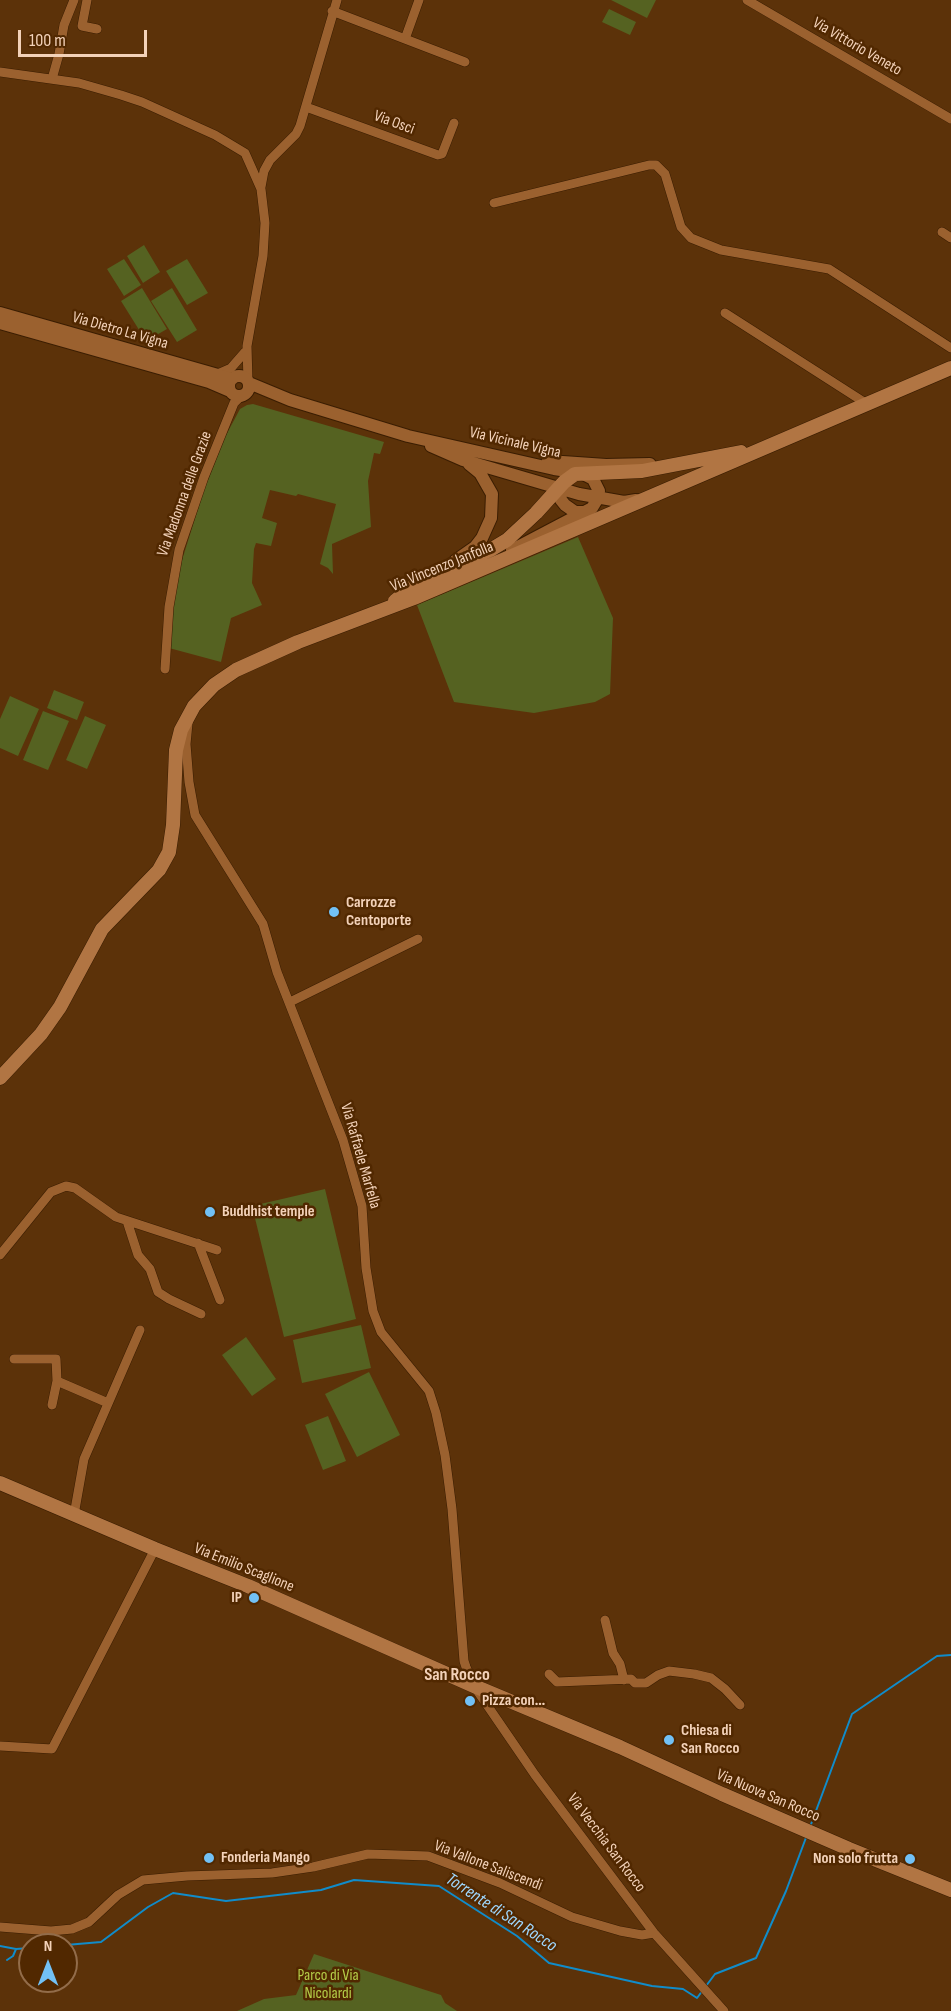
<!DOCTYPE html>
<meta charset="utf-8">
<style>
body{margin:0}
#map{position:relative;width:951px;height:2011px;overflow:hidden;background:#5c3209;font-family:"Sofia Sans Condensed",sans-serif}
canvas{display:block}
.north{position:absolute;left:18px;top:1933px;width:60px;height:60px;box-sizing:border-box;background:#512800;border:2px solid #926c4a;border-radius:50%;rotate:0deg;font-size:16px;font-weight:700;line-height:24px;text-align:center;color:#f3d2b9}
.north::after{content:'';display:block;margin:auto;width:21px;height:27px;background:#72c1f5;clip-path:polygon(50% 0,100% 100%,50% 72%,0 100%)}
.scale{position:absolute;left:18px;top:30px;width:129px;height:27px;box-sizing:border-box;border:3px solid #f3d2b9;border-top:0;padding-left:8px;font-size:18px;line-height:21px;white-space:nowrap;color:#f3d2b9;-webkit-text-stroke:4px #512800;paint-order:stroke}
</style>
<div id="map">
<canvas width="951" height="2011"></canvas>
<div class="north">N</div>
<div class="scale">100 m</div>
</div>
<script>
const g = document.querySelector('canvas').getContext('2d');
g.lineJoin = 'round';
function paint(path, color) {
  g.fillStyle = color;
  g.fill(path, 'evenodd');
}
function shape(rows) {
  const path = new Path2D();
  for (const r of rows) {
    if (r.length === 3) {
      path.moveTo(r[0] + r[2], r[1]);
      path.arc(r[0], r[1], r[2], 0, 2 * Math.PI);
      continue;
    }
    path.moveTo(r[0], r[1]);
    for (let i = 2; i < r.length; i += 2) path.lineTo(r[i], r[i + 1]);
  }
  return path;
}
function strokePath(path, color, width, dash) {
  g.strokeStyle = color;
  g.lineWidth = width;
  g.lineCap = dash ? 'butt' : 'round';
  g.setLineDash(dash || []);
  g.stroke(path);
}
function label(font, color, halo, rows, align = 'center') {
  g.font = font + ' "Sofia Sans Condensed",sans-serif';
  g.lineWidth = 5;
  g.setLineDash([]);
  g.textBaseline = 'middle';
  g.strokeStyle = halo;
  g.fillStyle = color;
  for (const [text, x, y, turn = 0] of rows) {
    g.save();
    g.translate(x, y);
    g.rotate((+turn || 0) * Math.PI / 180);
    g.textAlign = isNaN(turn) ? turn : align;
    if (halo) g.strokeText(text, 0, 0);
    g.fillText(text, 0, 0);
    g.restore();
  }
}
paint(shape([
 [611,0,656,0,647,18],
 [609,9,636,22,630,35,602,22],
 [144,245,160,272,143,283,127,256],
 [124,259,141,285,124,296,107,269],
 [187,259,208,293,187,305,166,271],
 [142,288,167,329,146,341,121,301],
 [172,288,197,330,177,342,151,301],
 [253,404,384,442,380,454,374,453,368,481,371,527,332,544,333,574,328,568,320,564,336,504,298,494,296,496,270,490,262,518,277,523,271,546,256,543,254,549,252,583,262,605,231,618,221,662,169,648,177,576,204,490,225,437,240,409,247,405],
 [578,537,613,618,610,694,595,702,534,713,454,702,417,605],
 [54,690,84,702,77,720,47,708],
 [10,696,39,709,18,756,0,748,0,719],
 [43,711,69,721,48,770,23,760],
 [85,716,106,725,87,769,66,760],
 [325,1189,356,1319,284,1337,252,1206],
 [361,1325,371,1368,302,1383,293,1340],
 [246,1337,276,1379,252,1396,222,1355],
 [369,1372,400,1435,357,1457,325,1394],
 [328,1416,346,1461,323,1470,305,1425],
 [314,1954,441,1995,445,2003,457,2011,237,2011,264,1999,296,1995]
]), '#556221');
strokePath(shape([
 [810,1827,852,1714,937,1656,951,1655],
 [66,1945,101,1942,148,1907,173,1893,226,1901,321,1890,354,1880,439,1886,517,1936,549,1963,652,1986,683,1989,697,1998,703,1990],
 [0,1946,16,1949,30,1948],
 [7,1960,13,1956,16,1949],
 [706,1986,715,1974,756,1958,786,1891,807,1835]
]), '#108cca', 2);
const minor = shape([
 [87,0,82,26,97,29],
 [747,0,951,119],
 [332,11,465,62],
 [405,39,419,0],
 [0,72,79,83,121,95,142,102,215,135,245,153,261,189,265,223,263,256,247,346,248,382],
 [52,79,59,54,64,25,74,0],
 [306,107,438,155,442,154,454,123],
 [261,187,264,171,270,160,296,134,300,126,337,0],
 [494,203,649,165,656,165,665,174,681,227,691,238,721,250,829,269,951,348],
 [942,232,951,238],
 [725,313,867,404],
 [215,375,231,368,245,352],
 [165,669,169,607,179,550,204,477,234,403,241,396],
 [188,723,186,744,189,782,195,815,263,924,277,972,343,1140,362,1206,366,1268,373,1311,381,1332,429,1391,436,1413,445,1455,452,1509,464,1661,466,1667,474,1686,535,1775,654,1933,724,2011],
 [290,1002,418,939],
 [127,1221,138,1255,150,1269,158,1292,169,1299,201,1314],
 [198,1243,220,1300],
 [0,1255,51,1192,66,1186,75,1188,116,1217,217,1250],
 [14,1359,56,1359,57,1381,108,1403],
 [52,1405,57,1381],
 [74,1515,84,1459,140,1330],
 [605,1620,613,1653,620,1664,624,1680],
 [549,1674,557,1682,631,1679,635,1683,646,1683,658,1675,669,1671,694,1674,711,1678,725,1689,740,1705],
 [0,1746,52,1749,155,1549],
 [0,1927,51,1931,72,1929,89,1922,118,1895,143,1880,187,1876,272,1873,313,1867,368,1854,428,1856,500,1883,572,1917,620,1931,642,1935,654,1933]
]);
const tertiary = shape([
 [0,313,232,379],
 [0,323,209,382,230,391],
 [239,386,10],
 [249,383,290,400,408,436,554,469,581,473,593,479,599,491,598,498,592,508,512,550],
 [431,446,463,460,579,494,624,502,636,500],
 [548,461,606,465,650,464],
 [559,487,561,500,565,505,575,512,587,512],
 [455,561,475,547,482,538,491,518,492,494,480,473,469,464]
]);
const secondary = shape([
 [395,601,411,588,425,579,492,549,507,540,536,513,564,482,575,474,642,471,741,452],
 [0,1078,41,1034,60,1007,102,929,159,870,169,852,173,825,176,750,181,730,194,706,214,685,236,670,298,642,414,598,951,368],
 [0,1483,155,1549,248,1586,474,1686,620,1747,722,1794,849,1849,951,1890]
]);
strokePath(minor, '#3a1d02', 10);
strokePath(tertiary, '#3a1d02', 14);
strokePath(secondary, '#3a1d02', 15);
strokePath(minor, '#9b612f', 9);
strokePath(tertiary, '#9b612f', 12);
strokePath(secondary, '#b17543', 14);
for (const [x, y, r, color] of [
 [334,912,6,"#72c1f5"],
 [210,1212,6,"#72c1f5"],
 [254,1598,6,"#72c1f5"],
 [470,1701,6,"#72c1f5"],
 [669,1740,6,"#72c1f5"],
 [209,1858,6,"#72c1f5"],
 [910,1859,6,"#72c1f5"]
]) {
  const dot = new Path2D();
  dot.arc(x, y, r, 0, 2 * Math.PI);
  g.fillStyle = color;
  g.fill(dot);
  strokePath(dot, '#512800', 2);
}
label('16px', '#f3d2b9', '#512800', [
 ["Via Vittorio Veneto",857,47,30],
 ["Via Osci",394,123,20],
 ["Via Dietro La Vigna",120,331,16],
 ["Via Vicinale Vigna",515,443,13],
 ["Via Madonna delle Grazie",185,494,-70],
 ["Via Vincenzo Janfolla",442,567,-22],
 ["Via Raffaele Marfella",360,1156,74],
 ["Via Emilio Scaglione",244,1568,22],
 ["Via Nuova San Rocco",768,1796,23],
 ["Via Vecchia San Rocco",606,1843,53],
 ["Via Vallone Saliscendi",488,1866,21]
]);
label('bold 16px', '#f3d2b9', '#512800', [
 ["Carrozze",346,903],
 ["Centoporte",346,921],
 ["Buddhist temple",222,1212],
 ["IP",242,1598,"right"],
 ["Pizza con…",482,1701],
 ["Chiesa di",681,1731],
 ["San Rocco",681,1749],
 ["Fonderia Mango",221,1858],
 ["Non solo frutta",898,1859,"right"]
], 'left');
label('16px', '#b4cd48', '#512800', [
 ["Parco di Via",328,1976],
 ["Nicolardi",328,1994]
]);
label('bold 18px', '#f3d2b9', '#512800', [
 ["San Rocco",457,1675]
]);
label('italic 18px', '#9fd7fd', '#512800', [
 ["Torrente di San Rocco",501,1913,33]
]);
</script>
